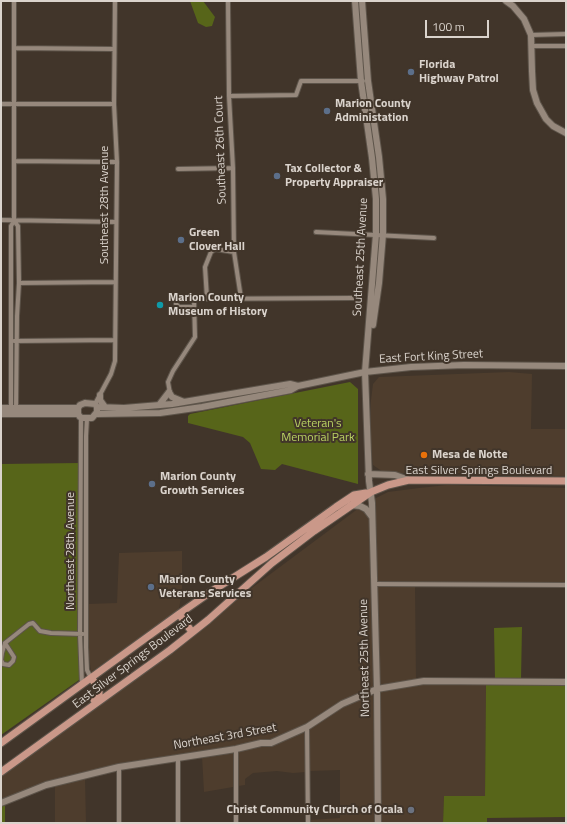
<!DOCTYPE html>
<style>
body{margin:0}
#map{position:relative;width:567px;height:824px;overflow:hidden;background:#41352a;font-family:"Titillium Web",sans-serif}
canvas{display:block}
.frame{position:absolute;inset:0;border:2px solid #dad3cc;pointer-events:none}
.scale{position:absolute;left:425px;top:20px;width:64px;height:18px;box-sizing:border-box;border:2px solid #dad3cc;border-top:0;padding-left:5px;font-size:12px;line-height:14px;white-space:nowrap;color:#dad3cc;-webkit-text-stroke:3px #41352a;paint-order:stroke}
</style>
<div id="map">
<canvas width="567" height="824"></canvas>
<div class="frame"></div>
<div class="scale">100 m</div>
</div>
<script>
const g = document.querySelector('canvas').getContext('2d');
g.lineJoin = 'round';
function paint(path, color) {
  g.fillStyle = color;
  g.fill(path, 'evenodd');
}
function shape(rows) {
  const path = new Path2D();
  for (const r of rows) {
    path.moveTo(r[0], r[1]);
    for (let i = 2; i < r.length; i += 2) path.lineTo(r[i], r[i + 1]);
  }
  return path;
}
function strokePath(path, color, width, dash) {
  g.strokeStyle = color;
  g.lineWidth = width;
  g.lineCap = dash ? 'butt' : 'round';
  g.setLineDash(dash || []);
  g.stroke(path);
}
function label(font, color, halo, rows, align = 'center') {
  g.font = font + ' "Titillium Web",sans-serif';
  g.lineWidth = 4;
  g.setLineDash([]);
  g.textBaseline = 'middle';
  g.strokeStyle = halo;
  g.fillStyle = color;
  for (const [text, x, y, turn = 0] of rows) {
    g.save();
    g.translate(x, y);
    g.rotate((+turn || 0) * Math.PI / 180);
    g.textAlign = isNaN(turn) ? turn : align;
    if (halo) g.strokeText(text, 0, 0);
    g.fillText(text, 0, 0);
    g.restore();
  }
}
paint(shape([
 [509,372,532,374,531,429,566,429,566,476,490,475,441,472,418,474,383,472,373,465,371,448,371,400,373,384,379,377],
 [447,485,566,488,566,583,376,582,374,499,388,492,419,488],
 [359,508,365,511,370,519,374,688,306,725,270,740,117,764,1,801,1,775],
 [182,551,182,588,179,610,91,672,88,647,88,604,117,603,119,553],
 [376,587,415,587,416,680,379,686],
 [424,683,486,684,485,796,444,796,443,823,380,823,379,691],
 [375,693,375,823,310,823,310,820,340,818,340,770,310,771,309,729,343,707],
 [305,731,306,772,293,773,277,771,253,773,245,779,245,785,238,786,238,751,261,746,271,745],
 [233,751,233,787,204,792,202,756],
 [85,778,86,823,55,823,55,785]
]), '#4e3d2d');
paint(shape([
 [190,1,203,1,215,17,212,26,206,27,198,23],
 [350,382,358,389,358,484,282,464,275,470,261,469,250,443,243,437,188,423,188,416,190,414],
 [80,463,79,680,1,735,1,464],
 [522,627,521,679,495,679,494,628],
 [486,684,566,685,566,817,487,818,487,823,443,823,444,796,485,796],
 [5,805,5,823,1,823,1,806]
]), '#576519');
const street = shape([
 [228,1,229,96,233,168,234,252,241,298],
 [531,35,566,34],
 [531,46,566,46],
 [14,48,114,49],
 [229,96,296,95,301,81,363,81],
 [1,104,114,104],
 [14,161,117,162],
 [178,169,233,168],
 [1,220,116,222],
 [14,221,18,226,19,283,17,316,16,409],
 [316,232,434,238],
 [19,283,115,282],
 [207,298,205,267,211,252,215,249,234,252],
 [194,307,179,307,176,304,176,300,181,299,354,298],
 [14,341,115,340],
 [170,393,168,382,173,371,195,337,194,299],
 [95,404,111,374,115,361,117,162,114,104,115,1],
 [11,410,11,226,14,221,14,1],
 [81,417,80,634,82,684],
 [87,419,86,436,86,647,87,670,91,678],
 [374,584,566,585],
 [5,643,14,657,13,661,9,665,3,664,1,660,2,653,5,643,29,624,33,623,40,631,51,633,83,634],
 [307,727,308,823],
 [236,749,236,823],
 [119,823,119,767],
 [178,823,178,757]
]);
const secondary = shape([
 [355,1,361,81,372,158,376,199,376,234,365,372,369,481,372,503,377,689,378,823],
 [362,1,368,81,379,157,383,199,383,234,379,283,373,325],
 [506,1,513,6,524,19,531,35,532,71,533,90,537,103,546,119,553,126,566,133],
 [169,392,172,397,184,402],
 [100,395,100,400,105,407],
 [85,403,95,404,97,407,97,412,92,418,83,418,80,417,78,414,78,408,80,405,85,403],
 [159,405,169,392],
 [97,407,124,408,172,404,290,384,298,386],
 [1,408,78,408],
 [1,414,78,414],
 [97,414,160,413,202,407,291,390,298,386,365,372,411,367,464,365,566,366],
 [368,474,395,475,409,480],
 [350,505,360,506,366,509,372,517],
 [1,803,46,785,119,767,236,749,261,743,271,743,307,727,342,704,377,689,424,681,566,682]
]);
const primary = shape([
 [179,614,192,632],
 [91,678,99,688,99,696,94,700],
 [1,743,179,614,212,591,266,557,336,507,354,495,366,493],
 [1,772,170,650,208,620,272,563,314,531,371,492,388,485,409,480,566,481]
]);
strokePath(street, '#5d544a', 6);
strokePath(secondary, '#5d544a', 8);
strokePath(primary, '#5d544a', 9);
strokePath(street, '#96887c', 4);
strokePath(secondary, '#96887c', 6);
strokePath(primary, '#ca9889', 7);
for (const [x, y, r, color] of [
 [411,72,4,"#5c6f8a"],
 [327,111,4,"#5c6f8a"],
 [277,176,4,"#5c6f8a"],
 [181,240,4,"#5c6f8a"],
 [160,305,4,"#0f9aa8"],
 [424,455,4,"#e8710a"],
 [152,484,4,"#5c6f8a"],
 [151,587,4,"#5c6f8a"],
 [411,810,4,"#6b7280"]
]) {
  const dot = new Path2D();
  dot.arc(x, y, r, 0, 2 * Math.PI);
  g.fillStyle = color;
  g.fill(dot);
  strokePath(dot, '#41352a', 1.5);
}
label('bold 12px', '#dad3cc', '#41352a', [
 ["Florida",419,65],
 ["Highway Patrol",419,79],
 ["Marion County",335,104],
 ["Administation",335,118],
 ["Tax Collector &",285,169],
 ["Property Appraiser",285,183],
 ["Green",189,233],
 ["Clover Hall",189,247],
 ["Marion County",168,298],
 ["Museum of History",168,312],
 ["Mesa de Notte",432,455],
 ["Marion County",160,477],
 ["Growth Services",160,491],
 ["Marion County",159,580],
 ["Veterans Services",159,594],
 ["Christ Community Church of Ocala",403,810,"right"]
], 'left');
label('12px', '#dad3cc', '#41352a', [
 ["Southeast 26th Court",221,150,-92],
 ["Southeast 28th Avenue",105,205,-90],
 ["Southeast 25th Avenue",361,257,-87],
 ["East Fort King Street",431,357,-3],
 ["East Silver Springs Boulevard",479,471],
 ["Northeast 28th Avenue",71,551,-90],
 ["Northeast 25th Avenue",365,658,-91],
 ["East Silver Springs Boulevard",133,662,-37],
 ["Northeast 3rd Street",225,737,-10]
]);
label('12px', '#b9d162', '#41352a', [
 ["Veteran's",318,424],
 ["Memorial Park",318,438]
]);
</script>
